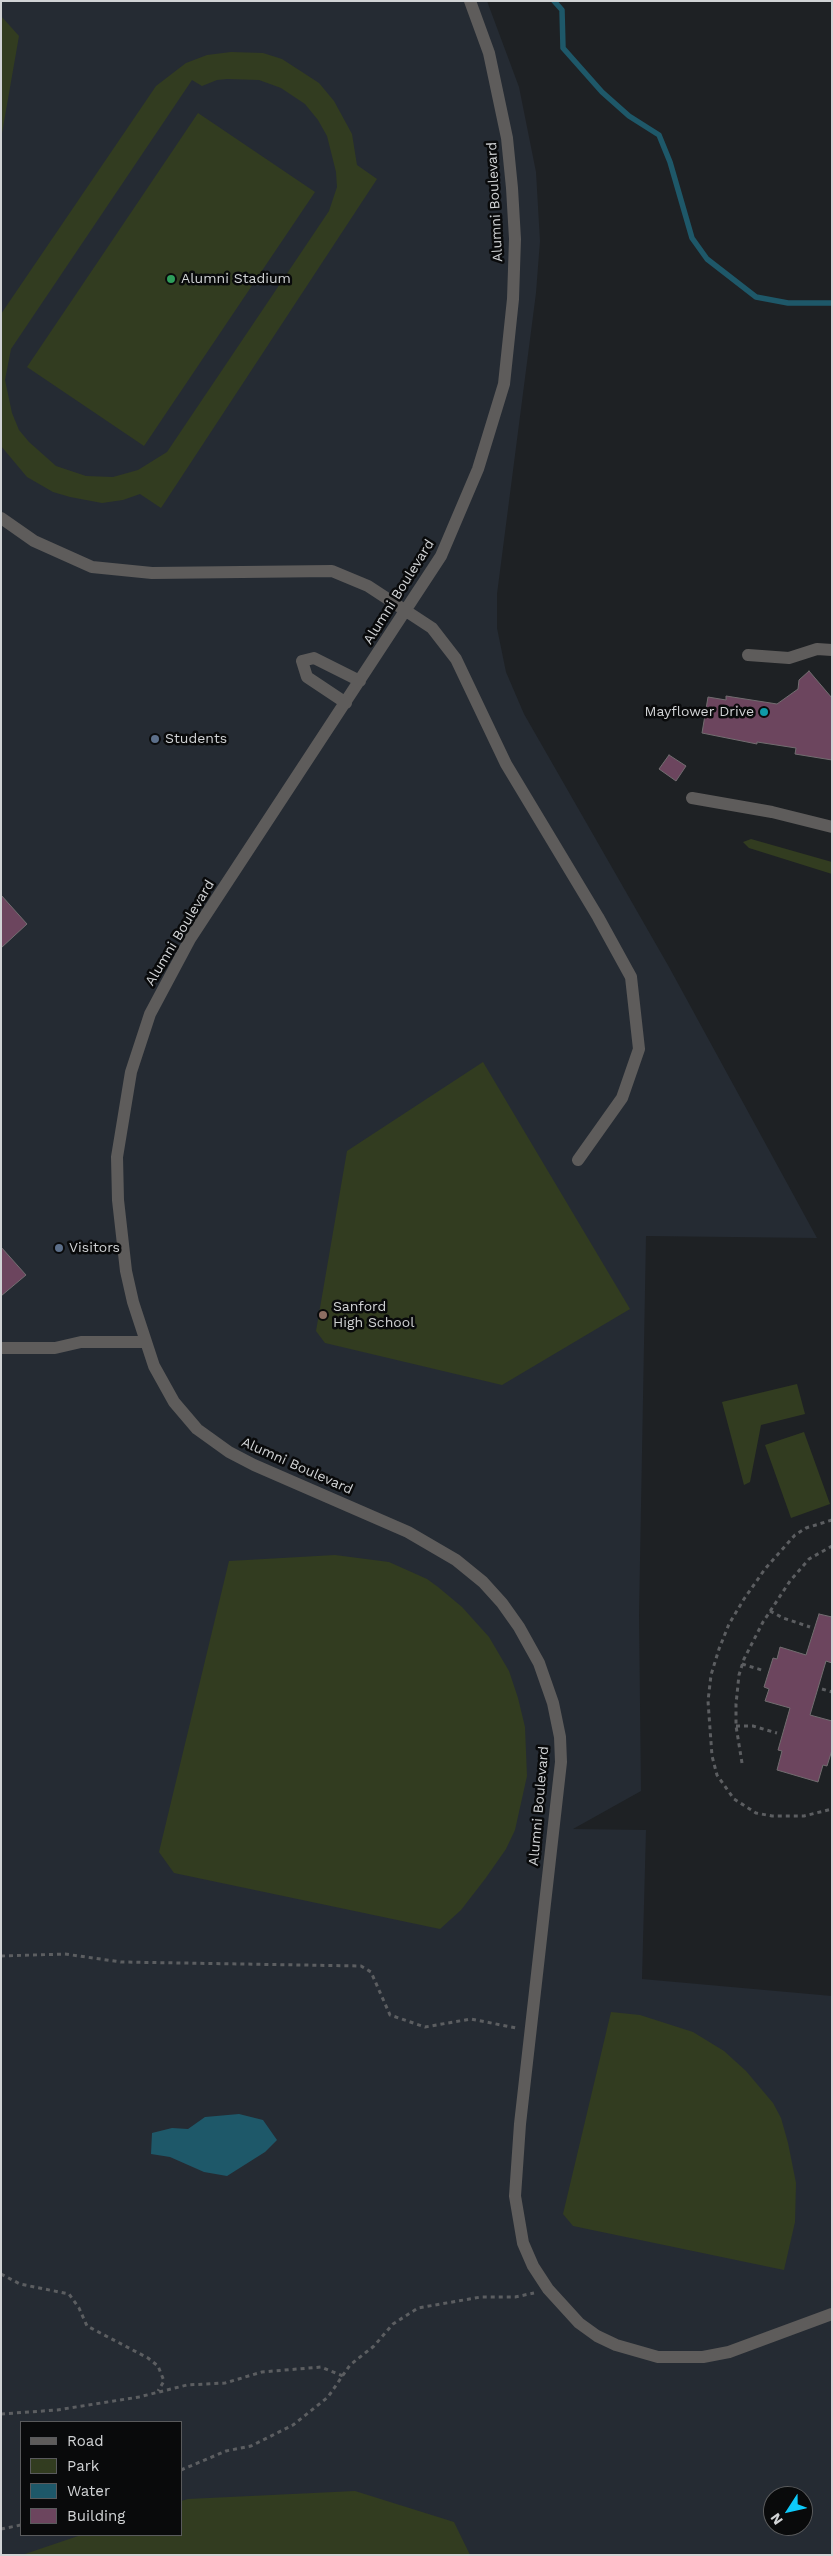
<!DOCTYPE html>
<style>
body{margin:0}
#map{position:relative;width:833px;height:2556px;overflow:hidden;background:#1e2124;font-family:"Work Sans",sans-serif}
canvas{display:block}
.frame{position:absolute;inset:0;border:2px solid #d1d3d5;pointer-events:none}
.legend{position:absolute;left:20px;top:2421px;width:162px;height:115px;box-sizing:border-box;background:#090a0b;border:1px solid #595a5c;margin:0;padding:6px 9px;list-style:none;font-size:15px;color:#d1d3d5}
.legend li{display:flex;align-items:center;gap:10px;height:25px}
.legend b{width:25px;border:1px solid #595a5c}
.north{position:absolute;left:763px;top:2486px;width:50px;height:50px;box-sizing:border-box;background:#090a0b;border:1px solid #595a5c;border-radius:50%;rotate:235deg;font-size:14px;font-weight:700;line-height:20px;text-align:center;color:#d1d3d5}
.north::after{content:'';display:block;margin:auto;width:18px;height:22px;background:#0dcafa;clip-path:polygon(50% 0,100% 100%,50% 72%,0 100%)}
</style>
<div id="map">
<canvas width="833" height="2556"></canvas>
<div class="frame"></div>
<ul class="legend">
<li><b style="height:6px;background:#5e5c5b"></b>Road</li>
<li><b style="height:14px;background:#323c20"></b>Park</li>
<li><b style="height:14px;background:#1e5869"></b>Water</li>
<li><b style="height:14px;background:#6c455e"></b>Building</li>
</ul>
<div class="north">N</div>
</div>
<script>
const g = document.querySelector('canvas').getContext('2d');
g.lineJoin = 'round';
function paint(path, color) {
  g.fillStyle = color;
  g.fill(path, 'evenodd');
}
function shape(rows) {
  const path = new Path2D();
  for (const r of rows) {
    path.moveTo(r[0], r[1]);
    for (let i = 2; i < r.length; i += 2) path.lineTo(r[i], r[i + 1]);
  }
  return path;
}
function strokePath(path, color, width, dash) {
  g.strokeStyle = color;
  g.lineWidth = width;
  g.lineCap = dash ? 'butt' : 'round';
  g.setLineDash(dash || []);
  g.stroke(path);
}
function label(font, color, halo, rows, align = 'center') {
  g.font = font + ' "Work Sans",sans-serif';
  g.lineWidth = 5;
  g.setLineDash([]);
  g.textBaseline = 'middle';
  g.strokeStyle = halo;
  g.fillStyle = color;
  for (const [text, x, y, turn = 0] of rows) {
    g.save();
    g.translate(x, y);
    g.rotate((+turn || 0) * Math.PI / 180);
    g.textAlign = isNaN(turn) ? turn : align;
    if (halo) g.strokeText(text, 0, 0);
    g.fillText(text, 0, 0);
    g.restore();
  }
}
paint(shape([
 [1,1,487,1,519,87,536,172,540,241,536,293,497,594,497,628,506,672,524,714,669,967,817,1238,646,1236,639,1615,641,1791,573,1829,646,1830,642,1979,832,1996,832,2555,1,2555],
 [21,2422,181,2422,181,2535,21,2535],
 [773,2496,803,2496,803,2526,773,2526]
]), '#252b33');
paint(shape([
 [1,16,19,36,1,139],
 [231,52,263,53,282,59,319,83,334,101,352,134,357,165,377,179,161,508,140,494,123,500,102,503,70,497,53,492,27,477,1,446,1,314,156,86,186,63,207,55],
 [227,79,259,80,281,88,305,104,318,120,327,136,336,172,337,187,329,211,167,452,138,470,113,477,86,476,56,466,29,442,19,430,12,413,5,380,11,349,192,80,202,86,217,80],
 [198,113,315,192,144,446,27,367],
 [751,839,832,862,832,874,749,848,743,842],
 [483,1062,630,1309,502,1385,325,1343,316,1331,347,1151],
 [797,1384,805,1414,761,1425,750,1482,744,1485,722,1402],
 [804,1432,830,1504,791,1518,765,1445],
 [335,1555,389,1562,427,1579,438,1587,462,1607,489,1637,509,1671,518,1698,525,1727,527,1776,515,1830,506,1849,485,1879,461,1910,440,1929,174,1873,159,1852,229,1561],
 [611,2012,640,2015,693,2032,724,2051,746,2071,773,2103,781,2118,788,2143,796,2183,795,2222,784,2270,573,2226,563,2214],
 [355,2491,454,2522,470,2555,22,2555,81,2535,181,2535,181,2501,188,2499]
]), '#323c20');
paint(shape([
 [239,2114,263,2120,277,2140,265,2152,227,2176,204,2172,170,2157,151,2154,152,2133,172,2128,188,2129,205,2117]
]), '#1e5869');
strokePath(shape([
 [554,1,562,10,563,48,602,92,629,116,659,135,670,162,692,238,707,259,756,297,788,303,832,303]
]), '#1e5869', 5.5);
const building = shape([
 [809,671,832,698,832,760,795,754,796,748,757,742,757,744,702,733,708,697,726,700,726,696,777,704,798,689,799,680,809,671],
 [669,755,686,766,676,781,659,769,669,755],
 [1,895,27,924,1,948,1,895],
 [1,1247,26,1275,1,1296,1,1247],
 [819,1614,832,1617,832,1663,826,1661,810,1715,832,1721,832,1750,827,1766,823,1765,818,1782,777,1770,782,1751,778,1750,790,1708,765,1701,769,1689,764,1687,773,1658,777,1659,780,1647,806,1655,819,1614]
]);
paint(building, '#6c455e');
strokePath(building, '#726d70', 1);
strokePath(shape([
 [832,1520,806,1528,795,1535,765,1569,744,1599,729,1624,719,1649,711,1675,708,1701,712,1756,717,1775,734,1799,756,1813,772,1816,804,1816,832,1809],
 [770,1611,783,1618,810,1627],
 [742,1664,765,1671],
 [822,1689,832,1692],
 [736,1726,753,1726,777,1733],
 [742,1763,736,1726,736,1704,739,1675,744,1659,763,1622,790,1581,809,1559,832,1546],
 [1,1956,65,1954,121,1962,361,1966,371,1972,390,2015,425,2027,471,2019,516,2028],
 [1,2274,20,2284,69,2294,79,2308,87,2326,148,2358,158,2366,164,2381,158,2391],
 [1,2414,57,2410,139,2397,187,2385,225,2383,262,2372,321,2367,343,2376],
 [181,2470,226,2451,251,2446,293,2425,328,2397,350,2365,374,2346,393,2324,418,2308,481,2297,515,2297,534,2293],
 [1,2529,21,2525]
]), '#5c5e61', 3, [4, 4]);
strokePath(shape([
 [470,1,489,53,507,138,512,188,515,239,513,299,504,384,478,469,441,556,190,939,150,1014,131,1072,117,1157,118,1200,126,1271,133,1302,154,1366,174,1402,197,1429,229,1452,254,1465,408,1532,456,1560,483,1582,502,1603,519,1627,539,1663,553,1703,560,1737,561,1762,520,2124,515,2196,523,2243,533,2266,548,2289,579,2323,597,2336,616,2345,658,2357,703,2357,729,2352,832,2314],
 [1,518,34,541,92,567,152,573,332,571,368,586,432,628,456,659,506,764,598,917,631,977,639,1049,622,1098,578,1160],
 [748,655,789,658,817,649,832,650],
 [346,703,307,677,302,661,314,658,360,681],
 [692,798,772,812,832,827],
 [1,1348,55,1348,81,1342,144,1342]
]), '#5e5c5b', 12);
for (const [x, y, r, color] of [
 [171,279,5,"#2e9e5b"],
 [764,712,5,"#0f9aa8"],
 [155,739,5,"#5c6f8a"],
 [59,1248,5,"#5c6f8a"],
 [323,1315,5,"#8d6e63"]
]) {
  const dot = new Path2D();
  dot.arc(x, y, r, 0, 2 * Math.PI);
  g.fillStyle = color;
  g.fill(dot);
  strokePath(dot, '#090a0b', 2);
}
label('14px', '#d1d3d5', '#090a0b', [
 ["Alumni Boulevard",495,202,-93],
 ["Alumni Boulevard",399,592,-58],
 ["Alumni Boulevard",180,933,-59],
 ["Alumni Boulevard",297,1466,24],
 ["Alumni Boulevard",539,1806,-85]
]);
label('14px', '#d1d3d5', '#090a0b', [
 ["Alumni Stadium",181,279],
 ["Mayflower Drive",754,712,"right"],
 ["Students",165,739],
 ["Visitors",69,1248],
 ["Sanford",333,1307],
 ["High School",333,1323]
], 'left');
</script>
